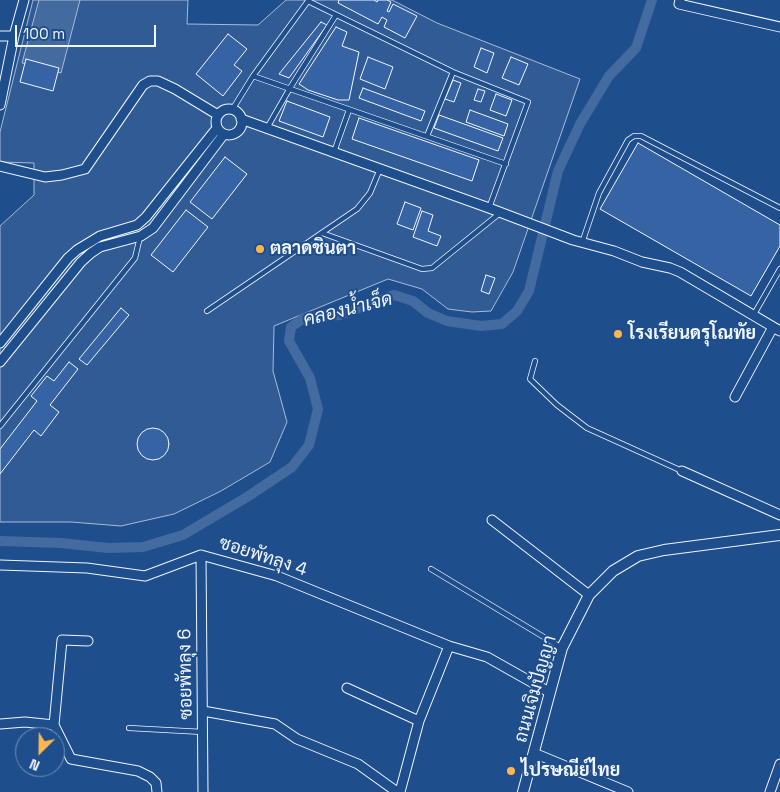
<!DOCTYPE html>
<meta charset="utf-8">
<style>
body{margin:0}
#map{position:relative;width:780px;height:792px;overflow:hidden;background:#1f4e8c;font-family:"Space Grotesk",sans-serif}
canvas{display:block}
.north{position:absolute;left:15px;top:727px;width:50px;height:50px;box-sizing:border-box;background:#1f4e8c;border:1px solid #7391ba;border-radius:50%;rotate:203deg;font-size:14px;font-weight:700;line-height:20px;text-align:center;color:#f2f6ff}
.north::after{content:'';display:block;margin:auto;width:18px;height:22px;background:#ffb74d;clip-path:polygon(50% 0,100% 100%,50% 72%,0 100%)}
.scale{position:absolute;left:15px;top:25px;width:141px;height:22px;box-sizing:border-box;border:2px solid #f2f6ff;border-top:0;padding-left:6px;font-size:15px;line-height:18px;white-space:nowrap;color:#f2f6ff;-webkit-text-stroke:4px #1f4e8c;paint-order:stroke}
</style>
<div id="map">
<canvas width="780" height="792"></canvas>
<div class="north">N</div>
<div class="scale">100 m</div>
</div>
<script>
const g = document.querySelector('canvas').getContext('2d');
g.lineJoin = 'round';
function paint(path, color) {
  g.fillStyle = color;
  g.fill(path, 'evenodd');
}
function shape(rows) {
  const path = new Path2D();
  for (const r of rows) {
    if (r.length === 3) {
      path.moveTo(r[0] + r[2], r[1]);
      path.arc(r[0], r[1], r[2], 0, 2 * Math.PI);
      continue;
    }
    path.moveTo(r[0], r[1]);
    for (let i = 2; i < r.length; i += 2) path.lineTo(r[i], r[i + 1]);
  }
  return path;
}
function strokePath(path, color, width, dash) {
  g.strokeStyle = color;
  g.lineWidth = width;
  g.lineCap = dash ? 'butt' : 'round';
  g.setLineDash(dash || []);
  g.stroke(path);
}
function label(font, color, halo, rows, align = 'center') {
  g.font = font + ' "Space Grotesk",Sarabun,sans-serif';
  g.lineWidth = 4;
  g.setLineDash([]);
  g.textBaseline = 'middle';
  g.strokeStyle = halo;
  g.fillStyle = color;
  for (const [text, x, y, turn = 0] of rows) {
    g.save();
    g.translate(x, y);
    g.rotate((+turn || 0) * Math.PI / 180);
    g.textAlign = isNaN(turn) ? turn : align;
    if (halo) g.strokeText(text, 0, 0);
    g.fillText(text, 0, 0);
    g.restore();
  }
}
const built = shape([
 [33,0,188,0,187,24,258,25,286,0,392,0,437,23,580,79,513,272,491,311,472,312,448,309,422,289,388,279,274,326,273,371,287,422,270,462,221,491,174,514,121,526,71,522,0,522,0,226,34,195,34,163,0,162,0,132,33,0]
]);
paint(built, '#305b95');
strokePath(built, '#a8bbd7', 1);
const water = shape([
 [39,0,80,0,61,73,22,63,39,0]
]);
paint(water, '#446ba0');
strokePath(water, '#a8bbd7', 1);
strokePath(shape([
 [0,541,61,543,108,548,143,547,183,535,247,497,292,467,309,445,318,409,310,378,289,341,291,327,304,318,340,315,394,295,413,301,428,313,447,321,481,326,502,324,517,311,529,291,558,171,580,124,609,76,636,48,652,0]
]), '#446ba0', 10);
const building = shape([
 [339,0,374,0,377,2,378,0,387,0,391,2,387,11,389,12,393,4,417,16,405,38,384,27,387,20,382,17,378,24,338,3,339,0],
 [321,22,327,25,289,78,279,74,321,22],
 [336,27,347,32,342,46,359,52,349,100,338,100,308,90,299,84,336,27],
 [228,34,247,49,234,65,242,71,223,96,196,74,228,34],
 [481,48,494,53,487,73,474,67,481,48],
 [368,57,393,67,385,89,360,79,368,57],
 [511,57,528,64,519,85,502,78,511,57],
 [26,59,59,68,53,91,20,82,26,59],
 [453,80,461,83,454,102,445,99,453,80],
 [363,88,425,111,421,121,359,98,363,88],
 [478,89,485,91,481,102,474,100,478,89],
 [496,94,512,100,506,116,490,110,496,94],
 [287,101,330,117,323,137,279,121,287,101],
 [470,110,508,124,504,136,466,122,470,110],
 [439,115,503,138,498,151,434,128,439,115],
 [359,118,479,160,472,181,352,139,359,118],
 [638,143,780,225,780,246,751,296,600,209,638,143],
 [225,157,247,174,212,219,190,202,225,157],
 [405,202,421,208,413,230,397,224,405,202],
 [186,210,208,227,173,272,151,255,186,210],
 [422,211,433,215,428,231,441,236,437,246,413,237,422,211],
 [486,275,495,278,489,294,481,291,486,275],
 [121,308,129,315,87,365,79,359,121,308],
 [69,362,78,369,50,405,59,412,41,436,34,430,0,474,0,449,37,401,31,396,47,376,54,381,69,362],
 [153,444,16]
]);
paint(building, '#3563a3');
strokePath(building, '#f2f6ff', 1);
const service = shape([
 [253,76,506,164],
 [232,110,253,76,308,1,453,72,528,102,489,208],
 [267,128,290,88,336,15],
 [427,136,453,72],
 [334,152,349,110],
 [322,233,422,269,432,268,500,213],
 [582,243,599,193,628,140,634,136,641,136,780,208],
 [207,311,357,209,370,193,380,169],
 [753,316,780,269],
 [535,361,530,379,557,405,587,428,682,471],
 [0,426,135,258,140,237],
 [431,569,562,648],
 [129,728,203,732]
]);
const minor = shape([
 [680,0,679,4,780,27],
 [0,36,14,36],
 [0,105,14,36,24,0],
 [229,122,13],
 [241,119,489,208,573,240,614,251,642,262,670,268,680,272,780,331],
 [0,166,45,177,62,175,85,169,143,85,150,81,158,81,175,89,218,115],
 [0,343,68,258,77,250,100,236,137,225,146,217,217,128],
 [0,362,81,262,91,253,100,247,141,236,153,228,224,134],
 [735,397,773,327],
 [682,471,780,515],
 [492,520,589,595],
 [201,555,203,792],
 [0,565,87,568,145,576,201,555,277,576,449,646,487,657,549,692],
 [347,688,419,721],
 [203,711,275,724,297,739,358,764,397,792],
 [0,724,25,722,54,725,71,759,138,771,150,777,156,783,157,792],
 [54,725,62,640,88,641],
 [534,753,628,792],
 [400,792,419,721,449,646],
 [770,792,780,764]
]);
const tertiary = shape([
 [523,792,562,648,589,595,613,571,638,556,664,550,780,535]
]);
strokePath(service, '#f2f6ff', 6);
strokePath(minor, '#f2f6ff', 11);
strokePath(tertiary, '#f2f6ff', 12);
strokePath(service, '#1f4e8c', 4.5);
strokePath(minor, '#1f4e8c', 9);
strokePath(tertiary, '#1f4e8c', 10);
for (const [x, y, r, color] of [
 [260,249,5,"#ffb74d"],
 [618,334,5,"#ffb74d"],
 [511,771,5,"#ffb74d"]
]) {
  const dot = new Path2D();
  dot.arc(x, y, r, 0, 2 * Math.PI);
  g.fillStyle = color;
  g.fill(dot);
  strokePath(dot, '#1f4e8c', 2);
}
label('bold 18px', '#f2f6ff', '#1f4e8c', [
 ["ตลาดชินตา",270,249],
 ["โรงเรียนดรุโณทัย",628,334],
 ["ไปรษณีย์ไทย",521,771]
], 'left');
label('18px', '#f2f6ff', '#1f4e8c', [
 ["ซอยพัทลุง 4",263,557,18],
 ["ซอยพัทลุง 6",186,674,-91],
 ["ถนนเจิมปัญญา",536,689,-74]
]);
label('italic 19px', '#f2f6ff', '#1f4e8c', [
 ["คลองน้ำเจ็ด",348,310,-14]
]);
</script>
